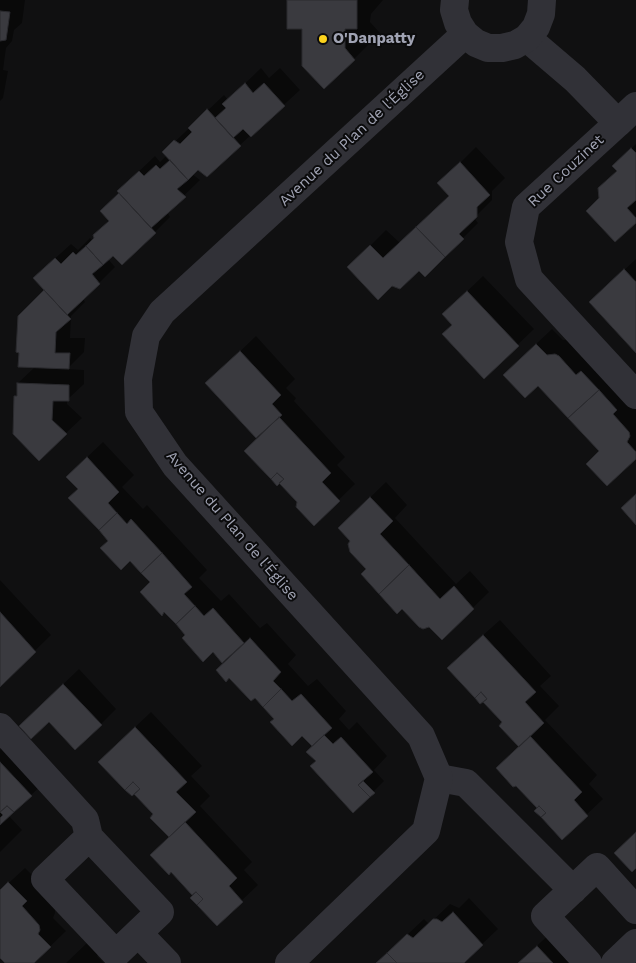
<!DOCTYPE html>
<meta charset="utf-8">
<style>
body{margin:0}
canvas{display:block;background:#101011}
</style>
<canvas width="636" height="963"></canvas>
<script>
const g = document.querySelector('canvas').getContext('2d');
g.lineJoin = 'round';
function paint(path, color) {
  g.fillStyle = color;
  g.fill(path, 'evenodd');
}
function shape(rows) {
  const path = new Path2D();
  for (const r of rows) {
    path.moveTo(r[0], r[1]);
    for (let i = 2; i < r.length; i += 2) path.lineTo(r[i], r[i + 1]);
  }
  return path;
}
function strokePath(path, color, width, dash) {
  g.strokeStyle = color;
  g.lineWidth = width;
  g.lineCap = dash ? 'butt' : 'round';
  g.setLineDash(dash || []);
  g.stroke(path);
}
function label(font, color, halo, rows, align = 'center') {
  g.font = font + ' "Work Sans",sans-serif';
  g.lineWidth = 4;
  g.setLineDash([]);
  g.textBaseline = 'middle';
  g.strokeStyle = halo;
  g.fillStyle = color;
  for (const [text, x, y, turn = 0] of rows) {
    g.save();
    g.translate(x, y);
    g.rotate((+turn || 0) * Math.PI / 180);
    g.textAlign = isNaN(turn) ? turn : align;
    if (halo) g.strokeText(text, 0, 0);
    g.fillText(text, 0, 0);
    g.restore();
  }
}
paint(shape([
 [0,0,25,0,22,23,14,30,12,41,6,48,3,70,8,71,3,98,0,101],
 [288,0,383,0,371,14,370,22,380,33,354,59,303,28],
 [261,68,269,78,280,68,300,90,240,145,198,168,192,174,200,180,167,212,170,217,155,232,113,254,108,259,115,267,83,299,85,302,71,316,70,338,85,338,84,352,67,369,84,370,84,384,67,400,67,404,82,418,66,433,15,397,18,394,18,383,36,366,19,316,46,289,51,262,71,244,78,250,90,238,92,240,95,237,94,235,109,220,120,193,134,176,155,156,160,162,167,155,164,152,224,95,228,100],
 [636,144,636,222,600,198,600,188,618,170,614,166],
 [476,147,505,178,492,191,492,200,474,218,478,223,463,238,419,269,349,267,386,230,400,243,450,196,439,184],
 [636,259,636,351,607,286],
 [483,276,534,329,484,377,453,324,459,299],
 [552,329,563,340,571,339,636,407,636,457,601,451,520,359],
 [256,336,295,379,286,388,296,398,294,401,345,457,337,465,355,484,314,524,298,502,258,438,206,384],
 [103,442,134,475,122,487,143,509,147,505,207,570,199,578,221,601,229,594,260,628,267,623,296,655,288,664,308,686,317,679,346,711,339,719,349,730,357,722,387,756,374,770,384,781,369,796,317,761,313,746,302,734,275,718,213,651,187,635,152,582,109,540,69,498,79,488,83,461],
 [386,482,407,505,395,518,456,584,470,571,489,592,442,638,367,569,355,512],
 [0,580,51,635,0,685],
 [500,620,551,676,540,686,559,706,545,720,597,775,589,784,603,799,562,838,538,808,520,746,489,698,464,652],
 [79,669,116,709,101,724,36,710],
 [151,712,202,766,191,776,210,796,200,806,252,862,244,870,258,885,217,924,200,889,172,871,170,837,151,818,155,814,115,746],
 [2,748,47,780,9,816,22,830,0,852,0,750],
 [25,868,42,885,55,909,55,913,53,918,66,931,33,963,7,963,0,956,0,891],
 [469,898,498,929,462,963,377,963,424,919,429,924,450,904,459,908],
 [553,931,583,963,518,963],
 [88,942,99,954,97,956,104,963,66,963]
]), '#0007');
const building = shape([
 [287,0,357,0,357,29,345,29,345,48,355,60,324,89,302,66,302,29,287,29,287,0],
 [0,11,10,12,6,40,0,41,0,11],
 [245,83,253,93,264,83,285,106,251,137,243,129,233,138,215,118,226,108,222,104,245,83],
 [207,109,241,146,207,177,198,170,188,180,162,152,174,140,180,144,192,132,188,128,207,109],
 [631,148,636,153,636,200,627,208,636,218,636,223,615,242,586,211,599,198,598,188,617,171,612,166,631,148],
 [170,160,188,180,177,189,186,197,151,228,117,191,139,171,144,176,156,165,160,169,170,160],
 [460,162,490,195,477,207,477,217,459,234,464,239,445,257,416,227,449,196,437,183,460,162],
 [119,193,156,233,122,265,113,256,103,265,86,246,94,238,93,235,109,221,100,211,119,193],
 [416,227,445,257,425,277,419,271,400,289,392,286,378,300,347,267,370,245,383,258,416,227],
 [86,246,103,265,92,274,100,284,67,315,33,278,55,258,61,264,73,252,76,255,86,246],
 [624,269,636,282,636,353,589,302,624,269],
 [44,290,71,319,56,332,55,353,70,353,69,369,18,367,19,353,16,352,18,316,44,290],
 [467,291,519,346,484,379,442,334,452,325,442,314,467,291],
 [536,344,547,355,555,354,559,356,576,375,581,371,599,390,568,418,538,386,525,398,503,375,536,344],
 [240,351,281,395,272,404,282,415,256,438,205,383,240,351],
 [17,383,69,385,69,401,53,401,52,420,67,434,39,461,13,434,14,396,17,396,17,383],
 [599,390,617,410,613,414,629,432,630,436,627,442,636,452,636,459,607,486,586,464,599,451,568,418,599,390],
 [279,417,331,473,322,482,340,501,314,526,296,507,297,502,279,483,284,479,277,473,271,479,244,451,279,417],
 [87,457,119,492,108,503,117,513,99,530,68,498,78,489,66,477,87,457],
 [277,473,284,479,277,486,271,479,277,473],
 [636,494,636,525,621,508,636,494],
 [370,497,393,521,380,534,409,565,379,594,361,574,366,569,350,552,348,544,350,541,338,528,370,497],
 [117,513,127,524,131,519,162,553,141,573,130,561,121,570,100,548,108,541,99,530,117,513],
 [162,553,192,587,184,594,195,606,176,624,164,612,162,616,140,592,150,582,141,573,162,553],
 [409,565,440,599,454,586,474,609,442,640,429,627,423,629,419,627,402,609,397,614,379,594,409,565],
 [195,606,204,616,213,608,244,643,222,663,213,652,203,662,182,638,185,635,176,624,195,606],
 [0,612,36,652,0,687,0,612],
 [483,635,536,692,525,702,544,723,519,747,499,726,502,722,483,702,487,699,481,692,475,698,447,668,483,635],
 [250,638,281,672,273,681,281,689,263,707,255,698,251,701,229,678,226,682,216,670,250,638],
 [63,684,102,725,75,750,49,722,31,739,19,726,63,684],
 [281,689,292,701,301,694,332,728,312,746,302,736,292,746,270,722,274,719,263,707,281,689],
 [481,692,487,699,480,704,475,698,481,692],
 [135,727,187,782,176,792,196,812,169,837,150,818,153,814,134,794,140,789,133,782,125,790,98,762,135,727],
 [324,735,333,744,341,737,373,772,358,785,370,797,353,813,310,766,316,761,306,752,324,735],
 [530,736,582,792,574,800,588,816,562,840,541,817,546,813,539,806,537,808,516,786,513,787,496,768,530,736],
 [0,762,32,796,14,812,7,806,0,812,0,762],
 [363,781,375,793,370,797,358,785,363,781],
 [133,782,140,789,132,796,125,790,133,782],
 [7,806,14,812,0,825,0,818,3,815,0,812,7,806],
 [539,806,546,813,541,817,534,811,539,806],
 [185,822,237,878,229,886,243,902,217,926,197,905,203,899,196,892,192,895,171,872,169,875,150,855,185,822],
 [636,832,636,868,632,872,614,853,636,832],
 [8,882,27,901,22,906,39,925,40,930,38,934,51,947,34,963,5,963,0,958,0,890,8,882],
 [196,892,203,899,197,905,190,898,196,892],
 [453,912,483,945,464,963,397,963,387,953,407,934,413,938,433,919,437,919,442,922,453,912],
 [537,946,553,963,518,963,537,946],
 [387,953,397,963,376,963,387,953]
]);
paint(building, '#3a3a3f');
strokePath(building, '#2a2a2e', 1);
strokePath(shape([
 [527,38,575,79,618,123,526,207,519,242,529,279,636,395],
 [618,123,636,106],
 [0,727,85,820,89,837],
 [439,778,466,783,573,890],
 [89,837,160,912,116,954,45,879,89,837],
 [138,933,167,963],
 [588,963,545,916,597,867,636,910],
 [615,963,636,943]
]), '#313137', 28);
strokePath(shape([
 [455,0,454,10,458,23,465,34,476,43,488,48,502,48,515,45,527,38,536,27,541,14,542,0],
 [289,963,426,831,439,778,421,736,175,465,139,412,138,379,146,336,162,312,465,34]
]), '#313137', 28);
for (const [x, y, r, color] of [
 [323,39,5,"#fcd31d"]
]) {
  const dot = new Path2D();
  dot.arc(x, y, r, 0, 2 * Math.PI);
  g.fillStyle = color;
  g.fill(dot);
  strokePath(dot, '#0b0b0c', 2);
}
label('bold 15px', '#a0a3b3', '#0b0b0c', [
 ["O'Danpatty",333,39]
], 'left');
label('15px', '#a0a3b3', '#0b0b0c', [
 ["Avenue du Plan de l'Église",352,138,-43],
 ["Rue Couzinet",566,171,-43],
 ["Avenue du Plan de l'Église",232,526,49]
]);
</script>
